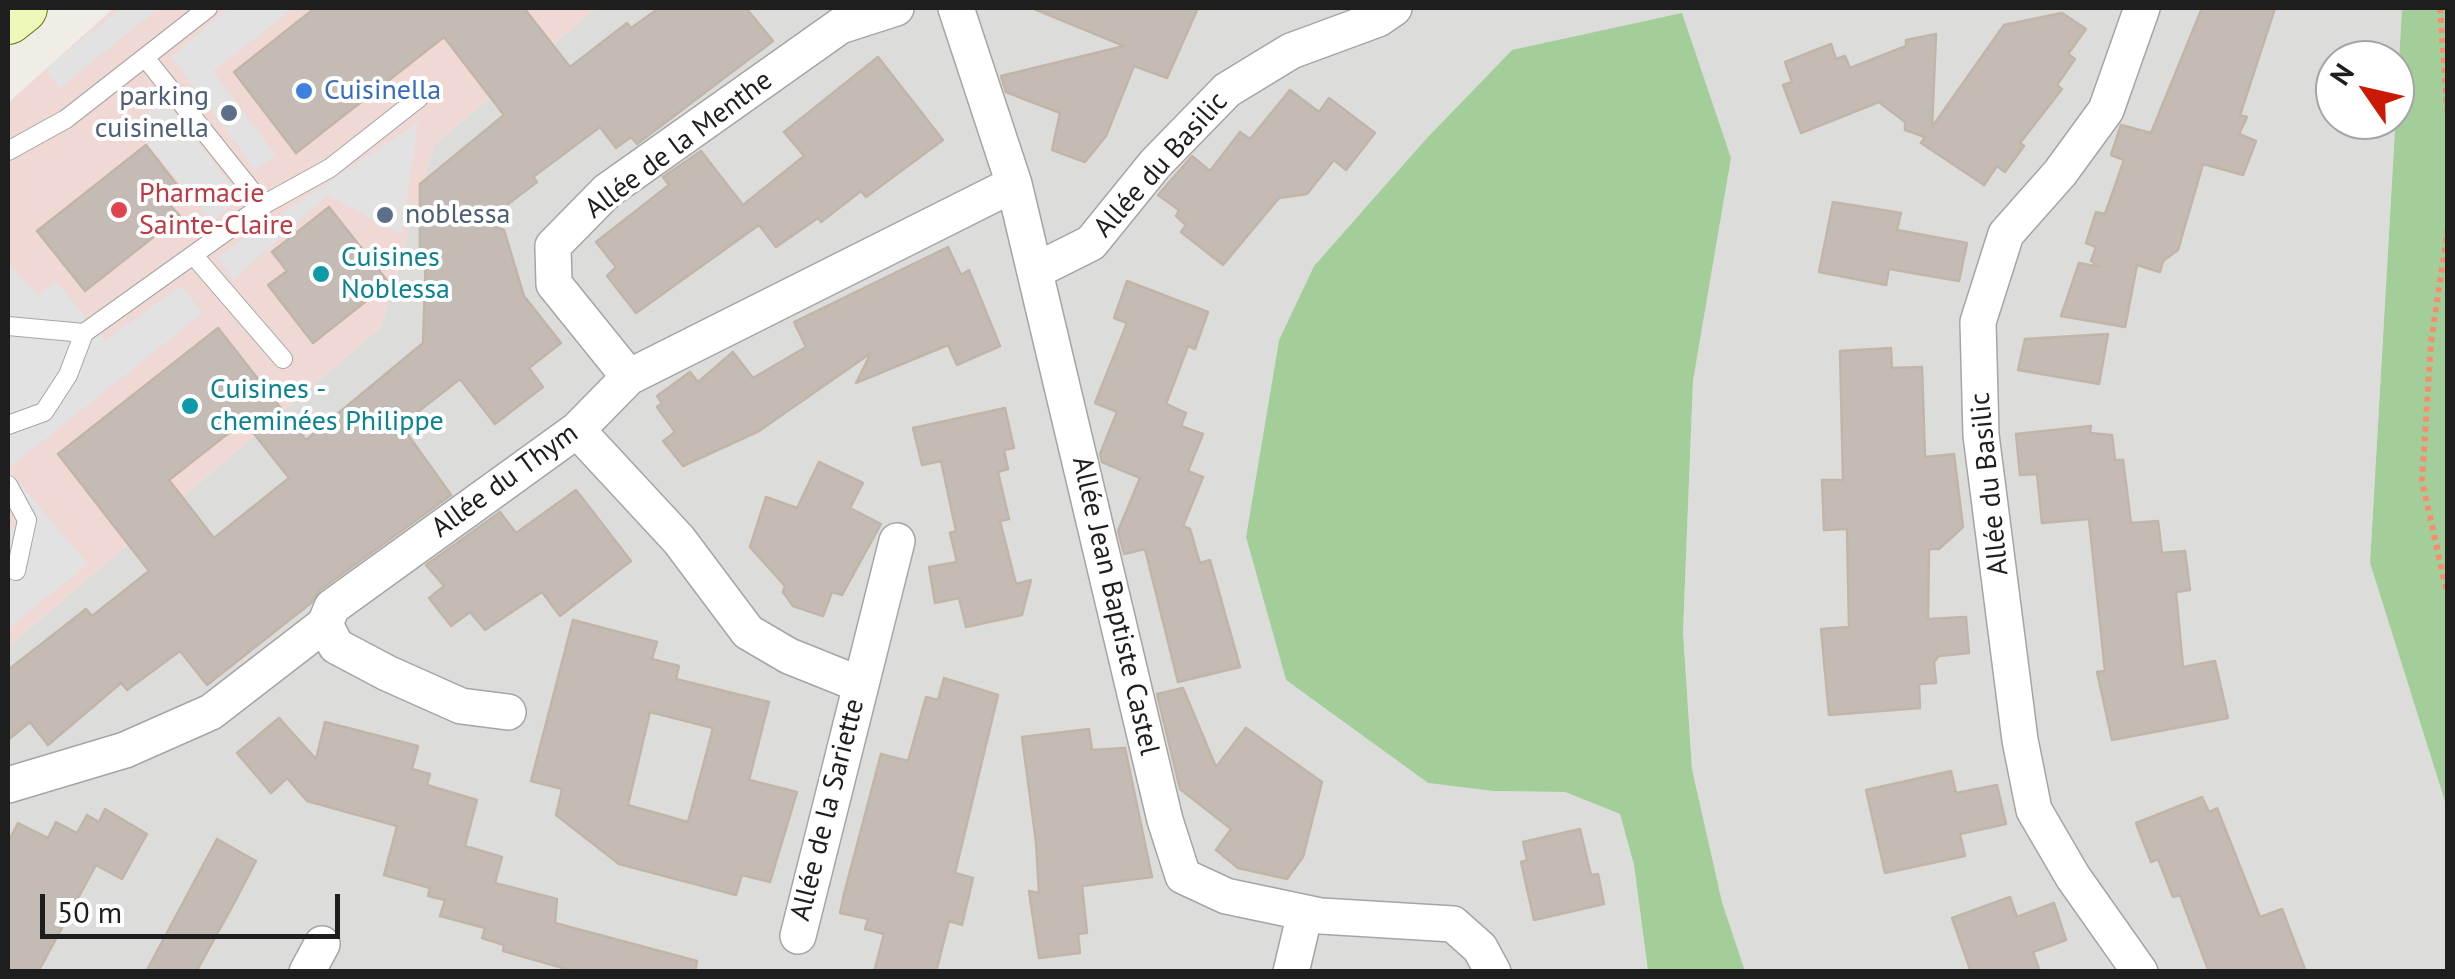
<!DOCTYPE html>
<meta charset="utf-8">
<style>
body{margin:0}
#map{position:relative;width:2455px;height:979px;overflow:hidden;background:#efede5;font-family:"PT Sans",sans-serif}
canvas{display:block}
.frame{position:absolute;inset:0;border:10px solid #1e1e1e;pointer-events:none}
.north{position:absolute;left:2315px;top:40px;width:100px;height:100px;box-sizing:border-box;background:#fff;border:2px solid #a5a5a5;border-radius:50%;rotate:304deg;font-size:28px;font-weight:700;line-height:40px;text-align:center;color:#1e1e1e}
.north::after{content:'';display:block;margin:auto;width:35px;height:45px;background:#ca1a03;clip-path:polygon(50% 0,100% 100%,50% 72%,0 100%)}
.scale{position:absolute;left:40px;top:894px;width:300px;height:45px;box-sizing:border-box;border:5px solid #1e1e1e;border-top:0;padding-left:12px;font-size:30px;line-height:35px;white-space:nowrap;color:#1e1e1e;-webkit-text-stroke:8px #fff;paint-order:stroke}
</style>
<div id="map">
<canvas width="2455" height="979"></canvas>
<div class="frame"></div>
<div class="north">N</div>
<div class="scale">50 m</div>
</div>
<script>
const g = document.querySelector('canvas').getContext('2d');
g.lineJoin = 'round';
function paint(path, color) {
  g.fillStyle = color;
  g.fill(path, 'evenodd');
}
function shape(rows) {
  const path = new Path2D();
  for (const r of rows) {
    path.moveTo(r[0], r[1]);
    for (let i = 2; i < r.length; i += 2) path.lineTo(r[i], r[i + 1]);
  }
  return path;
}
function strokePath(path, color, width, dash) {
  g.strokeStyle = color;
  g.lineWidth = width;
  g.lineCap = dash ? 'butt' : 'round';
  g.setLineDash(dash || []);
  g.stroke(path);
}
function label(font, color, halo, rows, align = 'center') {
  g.font = font + ' "PT Sans",sans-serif';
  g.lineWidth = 8;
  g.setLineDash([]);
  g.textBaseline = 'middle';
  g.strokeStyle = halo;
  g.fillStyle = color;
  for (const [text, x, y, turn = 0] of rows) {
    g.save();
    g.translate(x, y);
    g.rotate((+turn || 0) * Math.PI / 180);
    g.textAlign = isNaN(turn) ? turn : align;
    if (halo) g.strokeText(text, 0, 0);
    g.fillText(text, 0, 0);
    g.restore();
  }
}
paint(shape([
 [596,8,2402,8,2370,563,2447,808,2447,971,1745,971,1722,902,1692,769,1683,632,1693,381,1731,158,1512,50,1426,139,1314,266,1279,340,1246,537,1286,680,1428,783,1493,791,1565,792,1620,814,1634,865,1648,971,8,971,8,647,381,327,434,145],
 [2335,60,2395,60,2395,120,2335,120]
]), '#dcdcdb');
paint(shape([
 [114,8,596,8,434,145,381,327,8,647,8,103]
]), '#f0d8d4');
paint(shape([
 [2402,8,2447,8,2447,808,2370,563],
 [1682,13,1731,158,1693,381,1683,632,1692,769,1722,902,1745,971,1648,971,1634,865,1620,814,1565,792,1493,791,1428,783,1286,680,1246,537,1279,340,1314,266,1426,139,1512,50]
]), '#a3ce9a');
paint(shape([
 [121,8,159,8,59,89,46,68],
 [229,8,294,8,213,71,276,155,256,171,171,57],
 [164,99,241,198,212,222,132,125],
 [418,122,402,235,328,195,233,280,217,257],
 [8,264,38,295,56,281,105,340,181,286,203,313,8,469,88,564,8,629,8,532,22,520,8,497]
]), '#e2e2e2');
const building = shape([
 [315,8,524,8,570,67,627,23,631,28,659,8,746,8,773,41,637,144,631,137,616,148,600,127,533,177,537,182,483,223,504,230,524,296,561,343,529,368,543,387,495,424,460,379,401,425,451,495,320,590,311,603,207,685,180,651,127,690,121,683,48,745,30,722,8,740,8,670,86,609,92,616,149,571,58,454,218,328,306,440,423,343,426,254,420,259,420,184,504,115,444,37,296,153,234,72,315,8],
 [244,421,289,478,214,538,169,480,244,421],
 [1032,8,1198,8,1167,78,1134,66,1106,136,1085,162,1052,150,1060,113,1006,92,1001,76,1124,46,1032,8],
 [2202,8,2275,8,2240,115,2247,117,2239,134,2256,141,2243,175,2203,164,2178,250,2163,261,2160,272,2137,265,2125,327,2061,316,2079,263,2100,267,2091,261,2096,247,2086,243,2096,212,2105,214,2124,160,2111,155,2121,125,2151,133,2202,8],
 [2062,13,2086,29,2068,54,2075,59,2057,85,2062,89,2020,143,2024,146,2005,172,1997,166,1984,185,1921,143,1925,137,1905,130,1905,122,1879,102,1801,133,1783,85,1792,82,1785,62,1831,44,1836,59,1845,56,1850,68,1906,46,1906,40,1936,34,1932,127,2004,25,2062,13],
 [878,57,943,140,866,197,861,191,821,222,818,218,776,247,759,225,636,313,607,276,616,267,596,242,669,185,663,177,701,151,743,205,804,156,784,132,878,57],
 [1290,90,1319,112,1329,98,1375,133,1346,170,1334,160,1307,194,1279,198,1223,265,1181,232,1186,225,1176,216,1179,210,1158,195,1192,156,1210,171,1240,132,1250,139,1290,90],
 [146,145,185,195,171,206,180,216,85,291,37,231,146,145],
 [1833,202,1901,213,1897,230,1967,243,1959,281,1889,269,1886,285,1819,272,1833,202],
 [329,207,389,283,313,343,268,285,287,271,272,252,329,207],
 [948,247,961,275,969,270,1000,346,957,365,948,345,856,383,871,353,759,431,683,466,663,441,675,432,657,407,662,403,657,396,690,372,698,382,733,352,753,378,806,347,794,322,948,247],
 [1127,281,1208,312,1195,349,1188,346,1166,404,1186,413,1181,426,1203,434,1188,471,1203,477,1183,526,1190,529,1200,563,1210,560,1240,667,1178,682,1145,549,1124,554,1118,531,1140,478,1102,462,1100,454,1117,412,1095,403,1127,323,1114,318,1127,281],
 [2108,334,2099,384,2018,370,2025,339,2108,334],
 [1891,348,1892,368,1922,367,1925,457,1954,454,1963,527,1939,549,1929,549,1928,619,1966,617,1969,653,1939,656,1934,662,1936,683,1919,684,1920,708,1829,715,1821,629,1849,627,1847,529,1824,530,1822,480,1843,480,1840,351,1891,348],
 [1005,408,1014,448,1004,450,1008,469,998,472,1009,519,1000,521,1016,584,1031,580,1022,615,966,627,959,598,935,603,929,567,957,562,950,533,956,531,941,461,922,465,913,428,1005,408],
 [2091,426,2090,433,2112,435,2115,460,2123,460,2131,523,2158,521,2162,553,2185,551,2190,590,2176,592,2183,667,2215,661,2228,718,2112,740,2097,672,2105,671,2089,519,2042,523,2037,474,2020,475,2016,434,2091,426],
 [819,462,863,483,850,508,881,524,842,595,832,592,823,616,793,606,783,592,785,586,750,547,766,497,797,508,819,462],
 [576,490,631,561,560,616,542,592,485,630,470,612,451,626,429,598,444,586,426,565,500,512,516,533,576,490],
 [573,620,657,642,652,659,679,666,676,679,769,702,749,780,797,792,770,882,742,875,736,895,619,864,556,815,562,789,531,781,573,620],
 [650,712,713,728,688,822,628,805,650,712],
 [944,678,998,695,955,873,973,878,962,925,949,921,936,972,874,972,884,934,865,929,868,919,840,913,844,894,881,754,908,761,926,697,938,700,944,678],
 [1183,688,1216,767,1246,728,1322,782,1303,857,1287,879,1238,868,1216,850,1231,829,1180,789,1157,694,1183,688],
 [279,718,316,759,325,722,418,746,412,769,430,774,427,785,477,800,465,846,502,857,495,883,557,899,555,923,697,961,695,972,577,972,503,951,504,945,482,938,485,928,440,916,445,900,428,896,430,888,384,875,397,826,307,801,287,778,271,793,237,753,279,718],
 [1089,729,1092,750,1125,748,1152,877,1082,886,1087,933,1078,934,1080,953,1039,958,1029,891,1039,893,1036,842,1022,737,1089,729],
 [1951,771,1956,793,1997,785,2006,824,1960,834,1965,856,1885,873,1866,790,1951,771],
 [2202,797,2209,812,2217,808,2260,917,2282,909,2306,972,2209,972,2180,895,2173,897,2158,859,2151,862,2136,823,2202,797],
 [105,809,147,834,122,879,96,865,38,972,8,972,8,843,18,823,48,838,56,822,77,833,87,815,99,822,105,809],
 [1580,829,1591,875,1598,874,1604,904,1534,920,1521,862,1527,860,1523,842,1580,829],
 [217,839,256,861,232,907,196,972,146,972,217,839],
 [2010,897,2017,917,2054,903,2066,940,2033,952,2040,972,1971,972,1952,918,2010,897]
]);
paint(building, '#c4bcb4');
strokePath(building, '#c1b5a7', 2.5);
const service = shape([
 [8,151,66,119,208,8],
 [263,205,330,168,419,98],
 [195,257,283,359],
 [8,326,84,333],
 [8,425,44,412,68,375,84,333,263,205,147,60],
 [8,485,27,520,16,571]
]);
const minor = shape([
 [956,8,1014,184,1165,820,1183,876,1226,896,1321,916,1453,924,1480,948,1493,972],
 [1035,271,1091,243,1155,164,1227,90,1291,51,1378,19,1394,8],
 [629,377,554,284,553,246,607,191,840,26,896,8],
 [577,430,679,540,748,632,789,656,859,684],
 [325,624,336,646,387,673,461,706,508,712],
 [8,785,125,750,211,712,325,624,332,607,577,430,629,377,1014,184],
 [798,936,897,541],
 [307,972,322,944],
 [1291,972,1305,913],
 [2140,972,2073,877,2034,810,2020,740,1981,435,1978,322,2006,234,2060,173,2106,110,2142,8]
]);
const secondary = shape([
 [8,19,22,8]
]);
strokePath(service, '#a5a5a5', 20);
strokePath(minor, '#a5a5a5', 38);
strokePath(secondary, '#5c7506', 52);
strokePath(shape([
 [2440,8,2448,122],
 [2448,228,2431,342,2422,481,2448,597]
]), '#f88c6d', 6, [5, 5]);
strokePath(service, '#fff', 18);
strokePath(minor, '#fff', 35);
strokePath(secondary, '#eef9b9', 50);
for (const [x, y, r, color] of [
 [304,91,10,"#3f7fe0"],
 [229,113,10,"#5c6f8a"],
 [119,210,10,"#e0444e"],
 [385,215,10,"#5c6f8a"],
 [321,274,10,"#0f9aa8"],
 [190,406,10,"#0f9aa8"]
]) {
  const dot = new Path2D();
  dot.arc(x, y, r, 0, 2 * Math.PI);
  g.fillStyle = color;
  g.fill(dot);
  strokePath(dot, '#fff', 4);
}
label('28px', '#366cbe', '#fff', [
 ["Cuisinella",324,91]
], 'left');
label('28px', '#4e5e75', '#fff', [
 ["parking",209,97],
 ["cuisinella",209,129],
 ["noblessa",405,215,"left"]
], 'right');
label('28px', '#1e1e1e', '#fff', [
 ["Allée de la Menthe",679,145,-37],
 ["Allée du Basilic",1161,165,-48],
 ["Allée du Thym",505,481,-36],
 ["Allée du Basilic",1990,484,-96],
 ["Allée Jean Baptiste Castel",1115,606,77],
 ["Allée de la Sariette",828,810,-76]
]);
label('28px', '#be3a42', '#fff', [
 ["Pharmacie",139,194],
 ["Sainte-Claire",139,226]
], 'left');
label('28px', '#0d838f', '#fff', [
 ["Cuisines",341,258],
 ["Noblessa",341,290],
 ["Cuisines -",210,390],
 ["cheminées Philippe",210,422]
], 'left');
</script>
